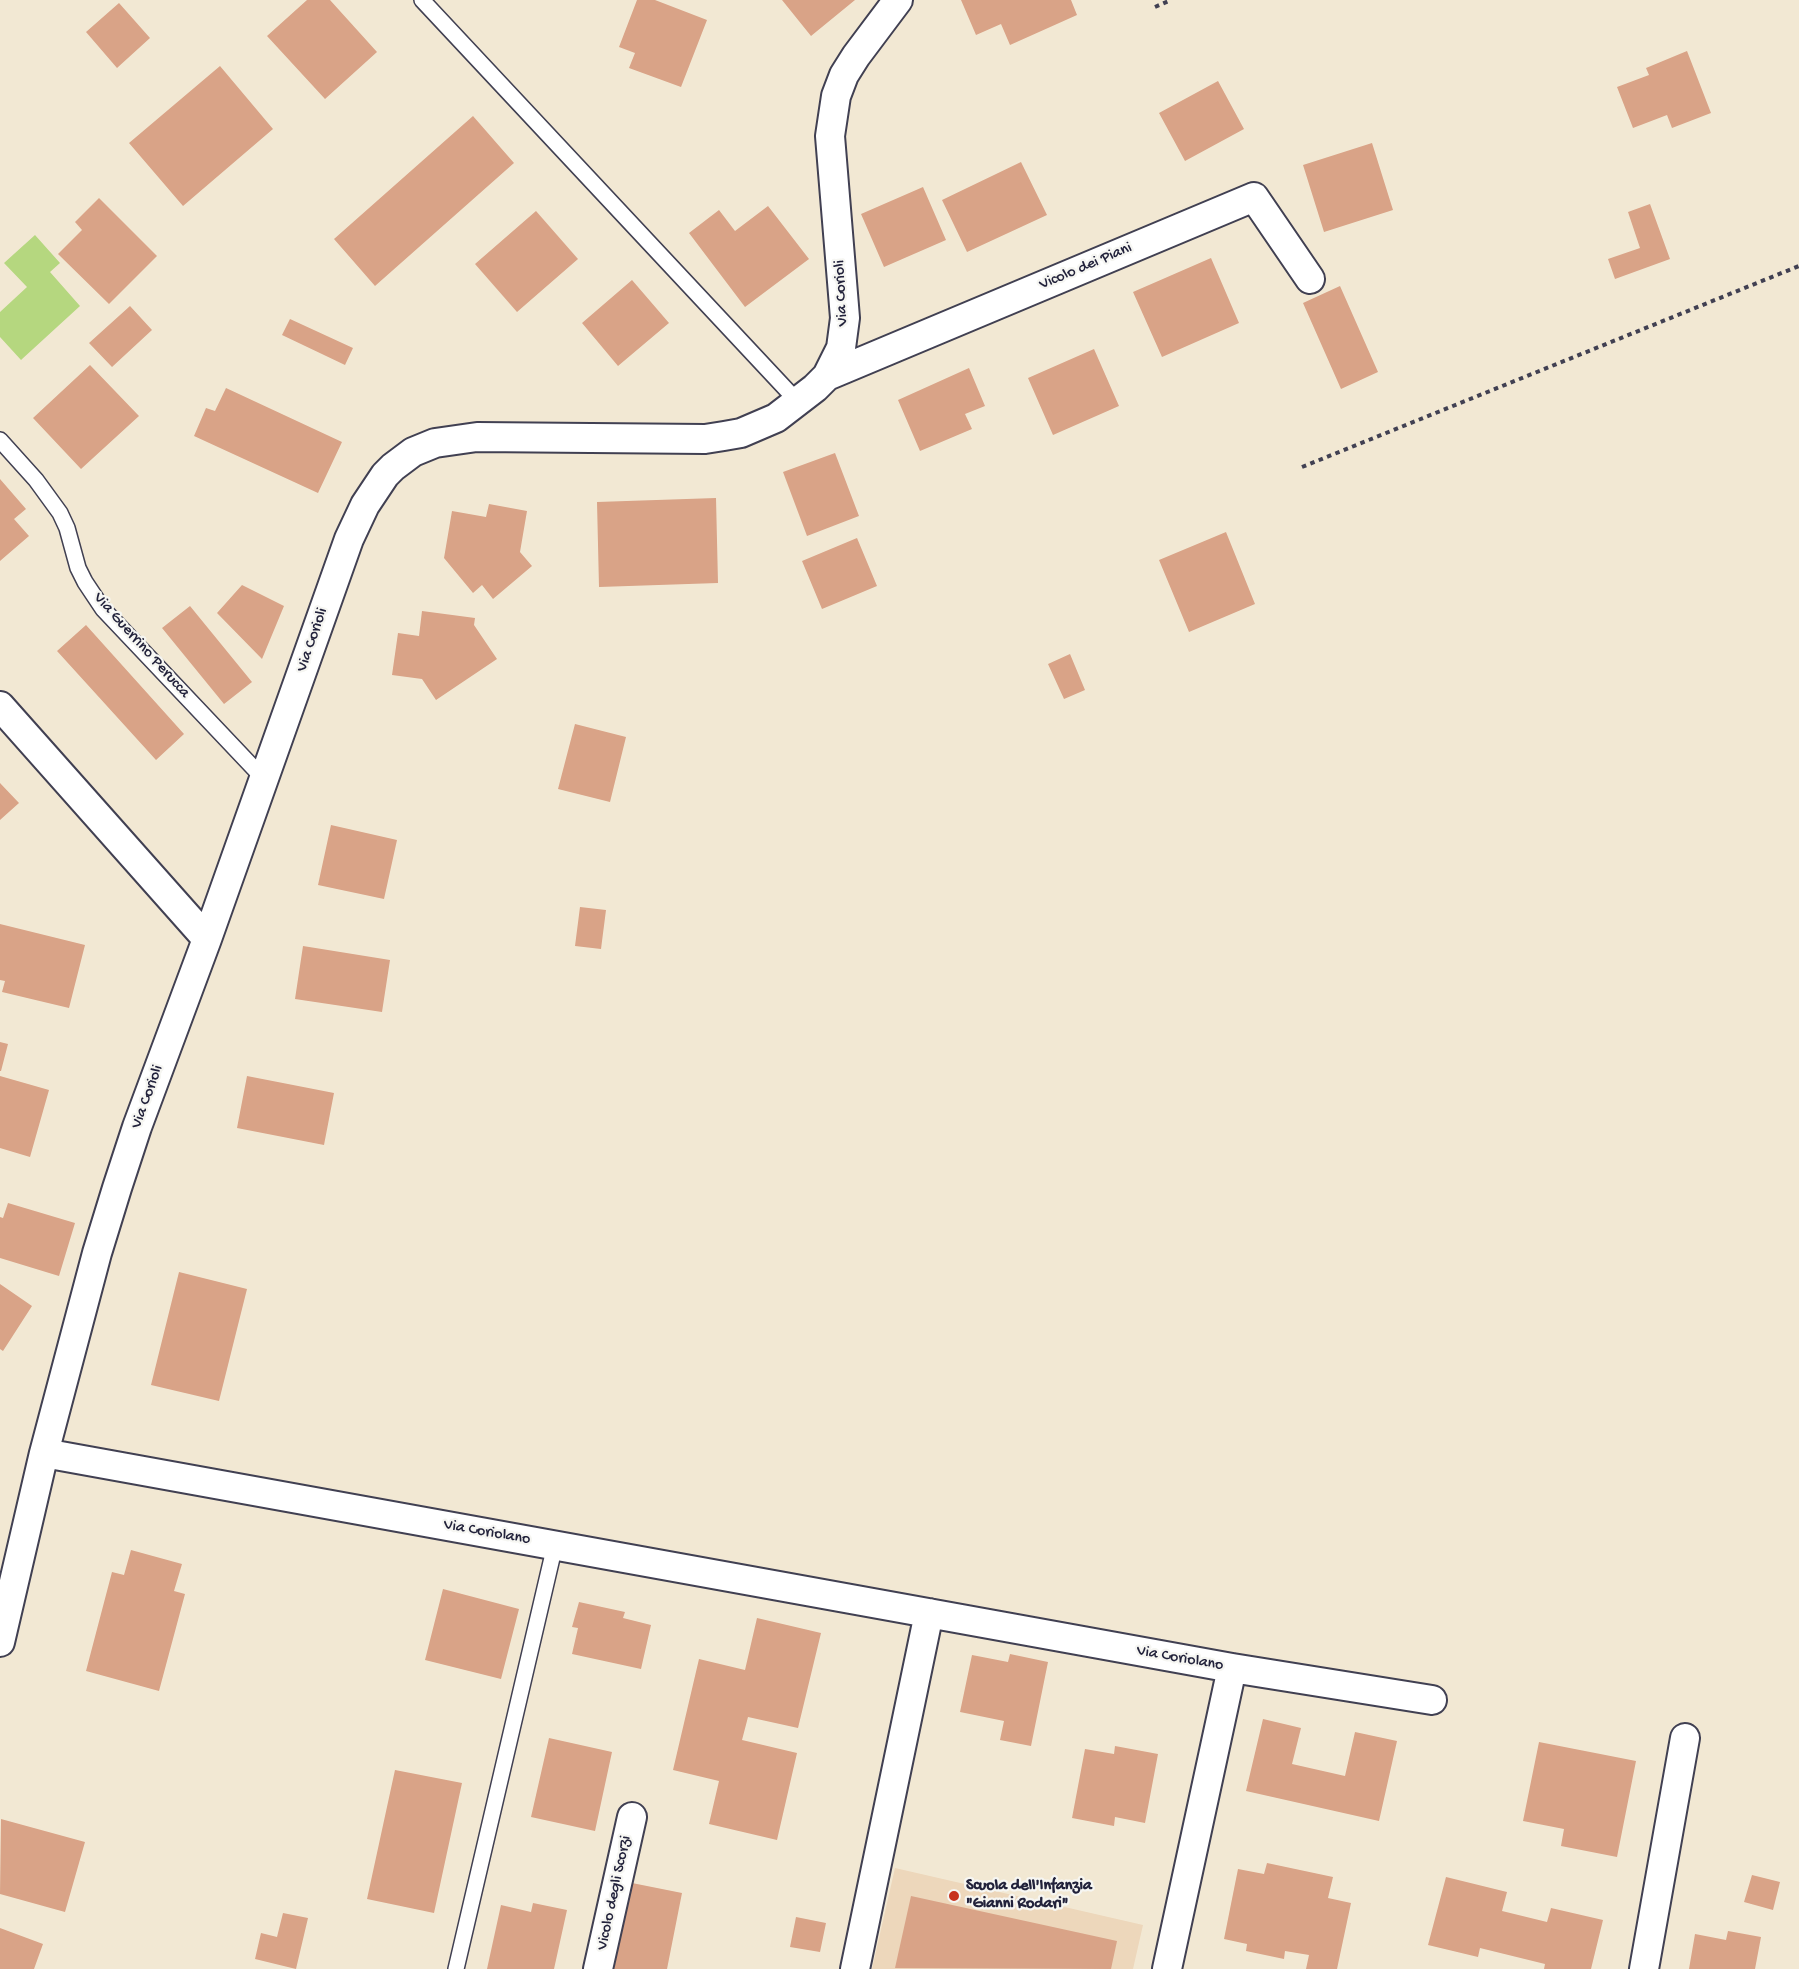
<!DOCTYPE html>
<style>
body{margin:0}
canvas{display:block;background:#f2e8d3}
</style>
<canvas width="1799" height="1969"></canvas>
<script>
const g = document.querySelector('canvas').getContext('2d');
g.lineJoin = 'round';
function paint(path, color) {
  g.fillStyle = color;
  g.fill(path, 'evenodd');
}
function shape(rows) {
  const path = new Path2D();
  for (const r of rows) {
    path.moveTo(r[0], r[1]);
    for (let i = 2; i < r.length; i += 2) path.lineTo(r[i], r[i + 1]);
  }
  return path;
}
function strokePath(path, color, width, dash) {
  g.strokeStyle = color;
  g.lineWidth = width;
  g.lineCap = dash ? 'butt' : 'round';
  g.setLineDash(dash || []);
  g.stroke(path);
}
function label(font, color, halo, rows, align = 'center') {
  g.font = font + ' "Gochi Hand",sans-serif';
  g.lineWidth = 4.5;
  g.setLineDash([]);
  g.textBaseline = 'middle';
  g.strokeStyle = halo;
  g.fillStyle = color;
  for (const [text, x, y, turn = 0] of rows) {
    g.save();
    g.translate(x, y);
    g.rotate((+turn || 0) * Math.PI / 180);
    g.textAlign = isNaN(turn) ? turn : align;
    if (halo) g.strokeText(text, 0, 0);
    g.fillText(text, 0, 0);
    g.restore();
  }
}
paint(shape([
 [895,1868,1143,1925,1133,1969,872,1969]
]), '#edd7bb');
paint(shape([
 [35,235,60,263,50,272,80,306,21,360,0,337,0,312,27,287,4,263]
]), '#b5d77f');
paint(shape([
 [307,0,330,0,377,52,325,99,267,36],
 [637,0,655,0,707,20,681,87,629,68,635,53,619,47],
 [782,0,855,0,811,36],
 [961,0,1071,0,1077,15,1010,45,1001,24,976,35],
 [119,3,150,38,117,68,86,32],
 [1687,51,1711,113,1672,128,1667,115,1633,128,1617,87,1649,75,1646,68],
 [220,66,273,129,183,206,129,143],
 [1218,81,1244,129,1185,161,1159,113],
 [473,116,514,163,375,286,334,239],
 [1372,143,1393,210,1324,232,1303,165],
 [1021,162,1047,215,967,252,942,200],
 [923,187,946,240,884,267,861,214],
 [99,198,157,256,109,304,58,254,82,230,75,222],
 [1650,204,1670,259,1615,279,1608,259,1640,248,1628,212],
 [768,206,809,259,745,307,689,233,719,210,735,231],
 [536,211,578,259,517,312,475,264],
 [1211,258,1239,323,1162,357,1133,292],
 [632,280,669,323,618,366,582,323],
 [1340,286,1378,372,1341,389,1303,303],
 [130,306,152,330,112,367,89,343],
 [290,319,353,348,345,365,282,335],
 [1094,349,1119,406,1053,435,1028,378],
 [90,365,139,416,81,469,33,418],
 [969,368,985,406,965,414,972,429,920,451,898,400],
 [226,388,342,442,318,493,194,436,206,408,215,411],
 [835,453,859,516,807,536,783,472],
 [0,479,26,509,14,519,29,536,0,561],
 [716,498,718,583,599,587,597,502],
 [489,504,527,511,520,552,532,566,493,599,482,585,473,593,444,558,452,511,486,517],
 [1226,532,1255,604,1189,632,1159,560],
 [857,538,877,586,822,609,802,561],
 [242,585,284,606,262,659,217,613],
 [190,606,252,682,224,704,162,628],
 [422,611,475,618,474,625,497,659,436,700,422,679,392,675,398,633,419,636],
 [86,625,184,734,156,760,57,651],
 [1070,654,1085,690,1064,699,1048,664],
 [575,724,626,737,610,802,558,789],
 [0,783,19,803,0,820],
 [331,825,397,840,384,899,318,885],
 [580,907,606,910,601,949,575,946],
 [0,924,85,945,69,1008,2,992,5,981,0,980],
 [303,946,390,960,382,1012,295,999],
 [0,1042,8,1044,1,1071,0,1071],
 [0,1076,49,1090,30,1157,0,1148],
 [247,1076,334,1093,324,1145,237,1128],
 [8,1203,75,1223,59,1276,0,1258,0,1217,3,1218],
 [179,1272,247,1289,219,1401,151,1385],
 [0,1284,32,1306,3,1351,0,1349],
 [131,1550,182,1564,174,1591,185,1594,159,1691,86,1671,112,1572,124,1575],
 [443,1589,519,1609,501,1679,425,1660],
 [579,1602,625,1612,623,1618,651,1625,641,1669,572,1654,578,1628,572,1627],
 [757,1618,821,1633,798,1728,748,1717,742,1740,797,1753,777,1840,709,1824,719,1781,673,1770,699,1659,745,1670],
 [1010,1654,1048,1662,1031,1746,1000,1740,1004,1721,960,1712,972,1655,1008,1662],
 [1263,1719,1301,1728,1292,1764,1345,1776,1355,1732,1397,1741,1379,1821,1246,1791],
 [549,1738,612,1752,595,1831,531,1817],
 [1539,1742,1636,1761,1617,1857,1561,1846,1564,1829,1523,1821],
 [1115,1746,1158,1754,1145,1823,1115,1817,1114,1826,1072,1818,1085,1749,1114,1754],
 [395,1770,462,1783,434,1913,367,1899],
 [1,1819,85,1842,65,1912,0,1894],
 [1267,1863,1333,1877,1328,1898,1351,1903,1337,1969,1306,1969,1309,1955,1285,1951,1284,1959,1246,1951,1247,1944,1224,1939,1238,1869,1264,1874],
 [1752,1875,1780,1882,1773,1910,1744,1902],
 [1446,1877,1507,1892,1502,1911,1547,1922,1551,1908,1603,1920,1591,1969,1544,1969,1545,1964,1480,1948,1478,1957,1428,1945],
 [632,1883,682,1893,667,1969,614,1969],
 [911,1896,1117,1941,1111,1969,895,1968],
 [533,1903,567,1910,554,1969,487,1969,501,1905,531,1912],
 [283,1913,308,1918,296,1969,255,1959,261,1933,277,1937],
 [796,1917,826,1923,820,1952,790,1947],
 [0,1928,43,1944,34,1969,0,1969],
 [1728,1931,1761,1937,1755,1969,1689,1969,1695,1934,1726,1940]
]), '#d9a387');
const lane = shape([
 [422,0,798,402],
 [0,440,36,480,60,513,67,528,78,568,85,582,103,609,264,779],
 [456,1969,555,1545]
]);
const street = shape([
 [827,376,1254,197,1310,279],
 [0,706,207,939],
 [44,1453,1232,1668,1432,1700],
 [0,1642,44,1453,97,1253,117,1188,137,1127,207,939,349,539,365,505,385,475,393,467,413,452,435,443,477,437,705,439,724,436,741,433,776,418,815,388,827,376,841,348,845,318,830,136,836,96,844,75,856,56,898,0],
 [598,1969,632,1817],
 [855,1969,929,1613],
 [1167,1969,1232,1668],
 [1644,1969,1685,1738]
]);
strokePath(lane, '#414052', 18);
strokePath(street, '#414052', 32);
strokePath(shape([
 [1155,7,1171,0],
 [1302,467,1799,266]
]), '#414052', 4, [4.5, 4.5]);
strokePath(lane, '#fff', 15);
strokePath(street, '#fff', 28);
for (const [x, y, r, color] of [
 [954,1896,6,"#c8321e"]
]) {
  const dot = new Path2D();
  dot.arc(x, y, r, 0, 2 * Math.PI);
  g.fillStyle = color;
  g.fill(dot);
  strokePath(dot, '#f6f6f2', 2);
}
label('16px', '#22223b', '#f6f6f2', [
 ["Vicolo dei Piani",1086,267,-23],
 ["Via Corioli",842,293,-93],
 ["Via Corioli",313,640,-71],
 ["Via Guerrino Perucca",141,646,48],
 ["Via Corioli",148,1097,-70],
 ["Via Coriolano",487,1533,10],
 ["Via Coriolano",1180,1659,10],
 ["Vicolo degli Scorzi",615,1893,-78]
]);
label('bold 16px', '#22223b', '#f6f6f2', [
 ["Scuola dell'Infanzia",966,1887],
 ["\"Gianni Rodari\"",966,1905]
], 'left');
</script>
